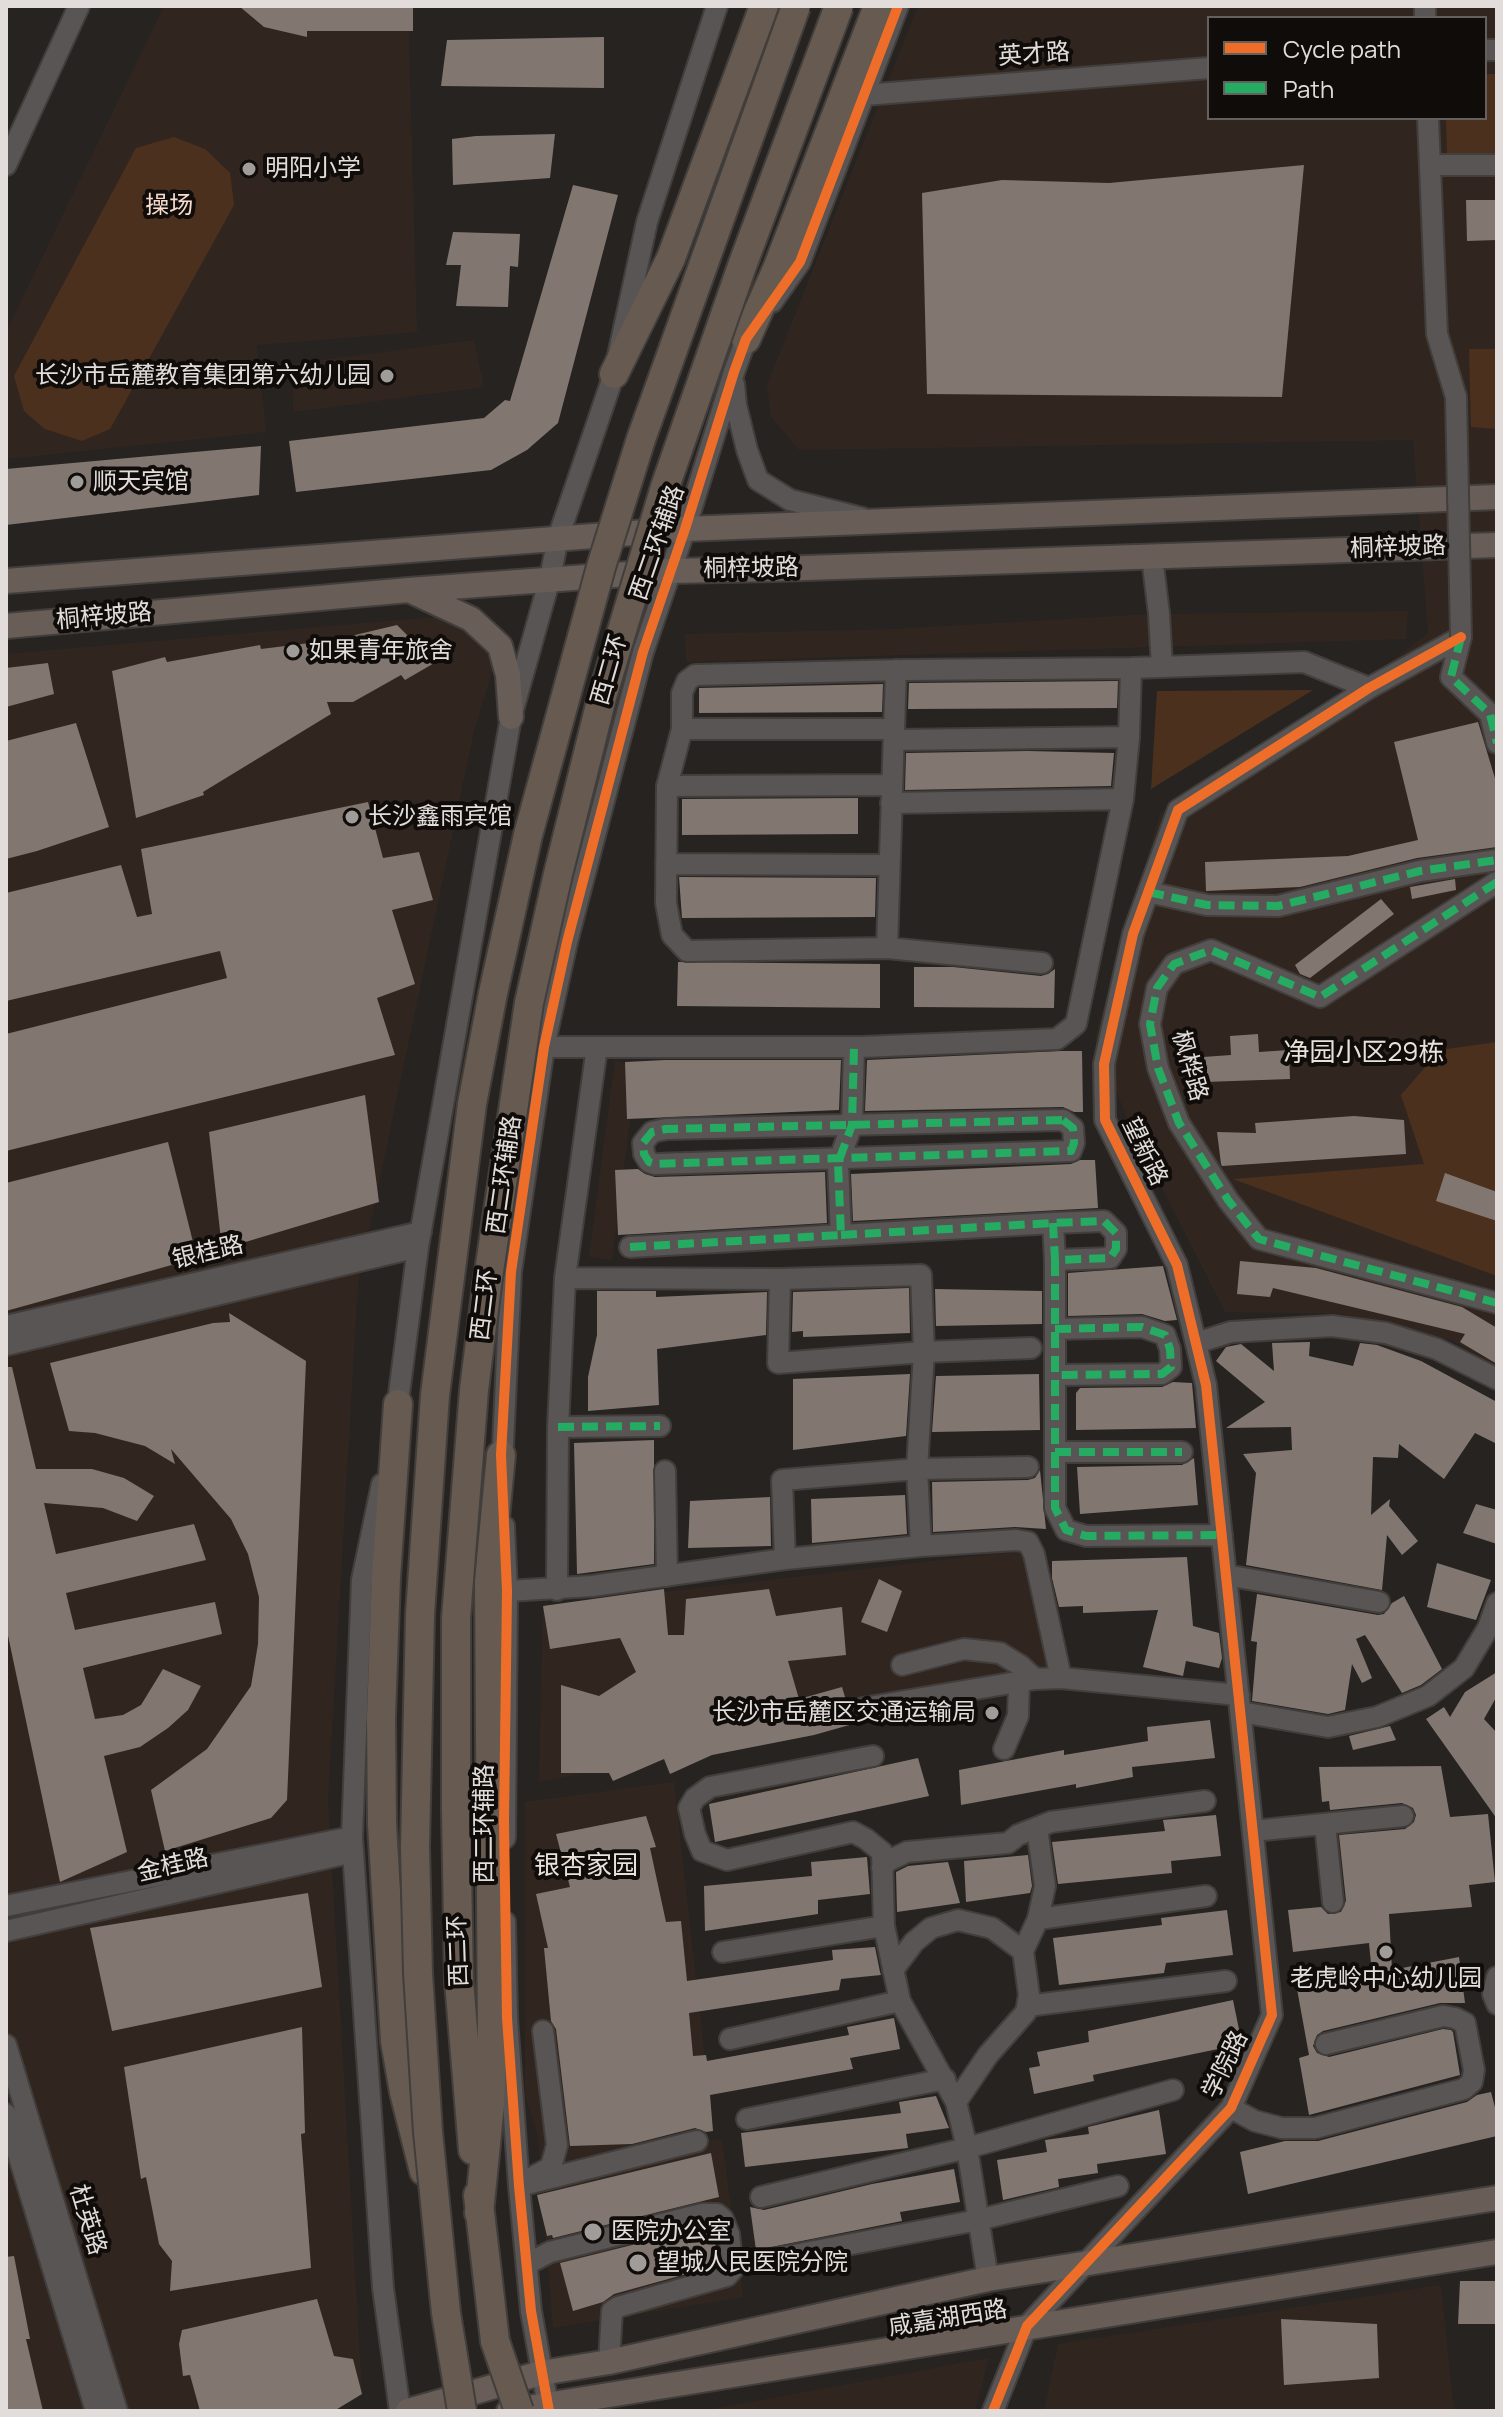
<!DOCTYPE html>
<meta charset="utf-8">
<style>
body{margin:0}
#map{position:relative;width:1503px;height:2417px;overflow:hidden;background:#262320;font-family:Manrope,sans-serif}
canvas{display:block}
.frame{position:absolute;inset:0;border:8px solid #e2ddda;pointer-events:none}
.legend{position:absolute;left:1207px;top:16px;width:280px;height:104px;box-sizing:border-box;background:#0f0c0a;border:2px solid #63605d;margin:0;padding:10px 14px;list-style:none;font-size:24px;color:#e2ddda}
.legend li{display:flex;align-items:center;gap:16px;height:40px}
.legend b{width:40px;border:2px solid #63605d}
</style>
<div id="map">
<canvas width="1503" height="2417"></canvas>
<div class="frame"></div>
<ul class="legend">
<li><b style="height:10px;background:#ee6e29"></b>Cycle path</li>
<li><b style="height:10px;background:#26ab63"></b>Path</li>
</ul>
</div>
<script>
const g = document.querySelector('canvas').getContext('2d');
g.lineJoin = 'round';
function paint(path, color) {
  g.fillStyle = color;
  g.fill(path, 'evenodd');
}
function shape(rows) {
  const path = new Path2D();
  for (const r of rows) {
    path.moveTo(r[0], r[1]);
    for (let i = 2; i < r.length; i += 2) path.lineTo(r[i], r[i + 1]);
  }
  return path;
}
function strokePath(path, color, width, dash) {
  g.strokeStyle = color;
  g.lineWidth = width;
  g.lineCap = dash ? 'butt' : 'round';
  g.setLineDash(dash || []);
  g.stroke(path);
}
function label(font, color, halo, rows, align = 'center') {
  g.font = font + ' Manrope,"Noto Sans SC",sans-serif';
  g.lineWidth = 8;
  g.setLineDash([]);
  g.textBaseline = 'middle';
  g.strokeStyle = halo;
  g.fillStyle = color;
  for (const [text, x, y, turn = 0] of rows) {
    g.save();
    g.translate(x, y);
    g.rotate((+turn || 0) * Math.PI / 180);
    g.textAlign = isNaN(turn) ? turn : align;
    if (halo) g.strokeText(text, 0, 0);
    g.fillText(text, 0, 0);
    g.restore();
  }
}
paint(shape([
 [164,6,408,6,417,332,257,345,266,432,6,459,6,332],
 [918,6,1497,6,1497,1367,1451,1340,1342,1314,1225,1312,1128,1121,1095,1037,1160,813,1357,687,1428,633,1413,440,799,450,771,417,767,385],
 [1209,18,1485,18,1485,118,1209,118],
 [474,340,484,387,293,412,292,364],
 [1408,611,1406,639,686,662,685,634,895,629,1152,614],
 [469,614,505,630,474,731,358,1283,328,1800,362,2394,299,2411,6,2411,6,654],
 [615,1060,637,1067,612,1260,589,1257],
 [1029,1550,1061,1678,539,1782,543,1606],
 [674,1782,713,2131,562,2136,722,2140,743,2297,553,2328,538,2136,525,2096,525,1802],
 [1441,2285,1454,2411,1044,2411,1058,2344],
 [989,2358,975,2411,702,2411]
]), '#31261f');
paint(shape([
 [1485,74,1497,74,1497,153,1447,153,1446,118,1485,118],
 [174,137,205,149,230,173,234,205,110,429,82,441,45,429,24,411,14,376,136,148],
 [1469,349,1497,349,1497,429,1471,427],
 [1313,690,1151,789,1157,691],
 [1497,1042,1497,1276,1233,1179,1424,1164,1401,1095,1440,1050]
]), '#4c301e');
paint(shape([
 [239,6,413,6,413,31,307,31,307,37,264,27],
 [604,37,604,88,441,86,447,40],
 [555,134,550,178,453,185,452,139,476,136],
 [1304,165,1282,397,927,394,922,193,1002,180,1109,183],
 [573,185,618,195,558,423,527,450,491,470,296,492,289,441,484,418,505,400,510,401],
 [1466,200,1497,200,1497,240,1467,241],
 [453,232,520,234,518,267,510,266,508,307,456,306,461,265,446,265],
 [261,446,259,495,6,525,6,469],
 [397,625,416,644,423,641,443,658,405,680,401,675,353,702,327,702,331,714,203,792,204,795,136,818,112,671,165,657,167,662,260,645,261,649,334,640],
 [48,663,54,694,6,707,6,668],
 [1118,681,1117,708,908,709,909,683],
 [883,684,882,712,699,713,699,688],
 [1478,722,1497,785,1497,847,1417,858,1300,887,1206,891,1205,862,1348,856,1418,840,1394,742],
 [76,723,109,827,37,851,6,859,6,741],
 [1028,751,1114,753,1111,786,905,790,906,753],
 [858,798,858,834,682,835,682,799],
 [368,802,383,858,419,852,433,900,392,910,415,984,377,998,395,1055,6,1151,6,1034,227,978,220,951,6,1001,6,893,121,865,137,917,152,914,141,849],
 [679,877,876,878,875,917,682,918],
 [1455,879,1456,890,1412,899,1410,887],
 [1381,899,1394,914,1310,978,1300,974,1295,965],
 [678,962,880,964,880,1008,677,1006],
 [914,967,953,967,1041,976,1048,974,1055,969,1054,1008,914,1007],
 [1258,1034,1259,1052,1289,1050,1290,1079,1205,1082,1203,1057,1231,1055,1230,1036],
 [1061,1051,1082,1051,1083,1112,1074,1112,1063,1107,865,1111,867,1060],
 [665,1060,841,1060,839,1110,627,1119,625,1062],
 [365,1095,379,1202,222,1249,209,1132],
 [1354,1116,1404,1120,1406,1154,1222,1166,1221,1164,1217,1132,1256,1133,1255,1123],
 [168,1142,197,1258,6,1311,6,1183],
 [1080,1160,1095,1160,1098,1208,853,1221,851,1174,1071,1164],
 [638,1169,645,1174,655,1177,825,1172,827,1223,618,1235,615,1170],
 [1445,1173,1497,1192,1497,1221,1436,1201],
 [1240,1261,1316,1268,1462,1307,1497,1328,1497,1364,1460,1342,1465,1334,1273,1288,1270,1297,1237,1294],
 [1163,1266,1177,1320,1165,1321,1142,1314,1068,1316,1068,1273],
 [909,1288,910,1333,803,1337,803,1331,792,1332,793,1292],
 [935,1289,1042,1291,1042,1324,936,1326],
 [597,1291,656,1291,656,1297,767,1292,766,1335,657,1349,659,1405,588,1411,588,1377,597,1335],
 [229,1313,306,1361,287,1800,271,1818,165,1851,151,1790,207,1749,251,1686,258,1644,259,1597,248,1554,231,1519,171,1449,175,1464,145,1446,95,1433,69,1431,50,1363,213,1323,230,1322],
 [1310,1342,1309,1356,1353,1366,1360,1343,1377,1345,1421,1361,1497,1402,1497,1444,1475,1433,1444,1479,1399,1444,1398,1458,1373,1457,1371,1515,1390,1499,1389,1506,1418,1541,1402,1555,1387,1535,1382,1590,1246,1565,1256,1473,1243,1454,1292,1450,1291,1427,1226,1428,1265,1402,1216,1361,1226,1347,1241,1344,1274,1371,1272,1343],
 [6,1367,12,1367,36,1469,92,1469,124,1478,154,1496,137,1521,103,1508,44,1503,56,1554,194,1524,206,1560,66,1593,75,1630,215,1602,222,1634,83,1668,95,1719,123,1715,141,1705,163,1669,201,1686,188,1710,168,1728,140,1747,104,1756,127,1852,60,1882,6,1626],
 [910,1374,906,1436,793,1450,793,1379],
 [1039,1374,1040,1430,932,1432,936,1376],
 [1173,1382,1192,1383,1196,1428,1076,1430,1076,1393,1080,1388,1162,1387],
 [654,1440,654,1564,577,1574,574,1443],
 [1194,1458,1198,1505,1080,1514,1077,1467,1182,1465],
 [1040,1470,1046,1529,1015,1527,933,1532,932,1482,1028,1480,1035,1478],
 [905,1495,907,1534,812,1543,811,1499],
 [770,1497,771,1546,688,1548,690,1501],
 [1476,1504,1497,1510,1497,1544,1463,1533],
 [1187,1557,1193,1626,1219,1633,1222,1658,1219,1668,1186,1661,1183,1676,1143,1667,1158,1610,1083,1613,1083,1606,1059,1607,1052,1578,1052,1561],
 [1437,1563,1491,1580,1476,1620,1427,1607],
 [879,1579,902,1591,887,1632,861,1622],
 [664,1589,668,1635,684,1635,686,1599,769,1589,776,1616,842,1607,846,1655,788,1661,799,1699,842,1687,853,1724,814,1735,712,1755,670,1774,664,1759,613,1781,609,1773,561,1773,561,1685,599,1696,636,1672,620,1638,550,1649,543,1606],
 [1257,1594,1378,1615,1384,1614,1392,1603,1404,1596,1442,1669,1421,1685,1402,1693,1365,1635,1356,1639,1372,1678,1362,1683,1352,1664,1345,1710,1328,1714,1252,1701,1257,1642,1251,1641],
 [1497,1672,1497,1696,1484,1719,1497,1733,1497,1819,1426,1719,1444,1707,1450,1717,1465,1692],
 [1210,1720,1215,1758,1132,1767,1133,1777,1076,1788,1076,1784,961,1805,959,1770,1064,1750,1064,1755,1148,1741,1147,1727],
 [1390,1726,1396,1740,1353,1750,1349,1736],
 [918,1758,929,1796,715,1842,709,1804],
 [1441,1766,1450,1817,1488,1814,1495,1882,1469,1885,1472,1907,1389,1914,1392,1970,1459,1957,1465,2003,1440,2003,1323,2031,1317,2035,1313,2046,1317,2053,1329,2057,1443,2029,1451,2030,1453,2032,1460,2075,1309,2115,1299,2058,1309,2055,1297,1989,1372,1974,1369,1943,1293,1952,1288,1910,1321,1907,1328,1914,1341,1912,1346,1901,1339,1835,1405,1829,1414,1822,1416,1815,1413,1808,1402,1803,1330,1810,1329,1801,1322,1802,1319,1767],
 [1216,1815,1221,1856,1171,1861,1172,1873,1058,1884,1052,1842,1165,1831,1163,1820],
 [646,1816,656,1847,650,1848,666,1922,681,1921,687,1981,833,1960,832,1950,875,1947,880,1972,881,1975,841,1979,839,1990,689,2013,693,2056,706,2055,707,2061,849,2035,847,2027,894,2018,900,2049,850,2058,853,2069,710,2095,713,2131,706,2132,695,2128,632,2144,570,2146,556,2029,551,2021,544,1948,548,1948,536,1894,570,1887,556,1834],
 [1028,1855,1032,1886,1030,1893,966,1902,964,1861],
 [867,1857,870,1894,818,1900,818,1914,705,1931,704,1886,812,1876,811,1862],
 [948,1862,960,1903,897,1912,896,1872,908,1866],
 [308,1893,322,1987,112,2031,90,1928],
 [1227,1910,1233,1955,1166,1963,1164,1973,1059,1985,1053,1938,1162,1925,1161,1918],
 [1233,2000,1242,2044,1093,2075,1094,2081,1034,2094,1029,2068,1040,2066,1037,2052,1089,2042,1088,2031],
 [302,2027,305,2133,301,2134,311,2268,170,2291,172,2261,159,2244,146,2177,141,2179,124,2067],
 [1491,2092,1497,2115,1497,2136,1248,2194,1240,2152,1285,2141,1318,2141,1467,2102,1477,2095],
 [936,2096,949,2128,906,2134,908,2148,745,2167,741,2133,901,2113,899,2102],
 [1159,2110,1166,2154,1097,2164,1098,2173,1058,2179,1059,2187,1003,2200,997,2160,1047,2152,1045,2140,1089,2134,1088,2127],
 [711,2153,719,2197,553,2238,552,2235,547,2236,537,2195],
 [954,2169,960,2202,900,2212,902,2221,756,2250,750,2207,764,2210,872,2184],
 [704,2227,712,2227,719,2265,614,2294,603,2302,573,2311,560,2263],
 [14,2256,30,2339,26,2339,43,2411,6,2411,6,2257],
 [1460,2281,1497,2281,1497,2324,1458,2324],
 [317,2299,334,2356,353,2359,362,2394,334,2411,200,2411,190,2375,183,2376,179,2344,182,2330],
 [1281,2319,1377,2324,1379,2378,1284,2385]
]), '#817770');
const minor = shape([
 [1425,6,1425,18],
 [1485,50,1497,50],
 [864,95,1209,68],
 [1428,118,1437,334,1456,397],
 [6,165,79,6],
 [1430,165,1497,165],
 [772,302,800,262,898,6],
 [734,384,736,405,747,450,758,480,790,500,862,518],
 [1152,557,1159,614,1162,667],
 [1461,637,1451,677,1490,714,1497,743],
 [896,670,887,948,687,951,672,935,666,903,667,786,682,729,682,693,687,681,695,675,905,670,1131,668,1304,662,1369,688],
 [682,729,894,729],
 [894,740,1129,737],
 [667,786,892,785],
 [891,803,1123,799],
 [666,864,889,865],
 [1497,882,1320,997,1211,950,1174,964,1157,988,1150,1024,1158,1068,1179,1123,1228,1200,1259,1239,1497,1303],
 [1148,892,1207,905,1278,906,1420,871,1497,860],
 [887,948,1042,963],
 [544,1047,861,1047,1057,1039,1076,1024,1123,799,1129,737,1131,668],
 [1063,1120,1073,1128,1074,1143,1071,1151,655,1164,649,1162,644,1154,643,1143,652,1132,666,1129,1063,1120],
 [841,1235,1053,1223,1104,1221,1116,1233,1116,1249,1110,1258,1055,1260,1053,1223],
 [630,1247,841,1235,838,1163,852,1125,854,1047],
 [1055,1260,1055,1508,1066,1530,1086,1536,1222,1535],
 [565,1278,780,1279,921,1275,924,1352,778,1363,780,1279],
 [6,1326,421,1232],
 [1055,1329,1142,1327,1165,1335,1170,1349,1171,1367,1162,1374,1055,1375],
 [1196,1343,1231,1332,1332,1326,1386,1333,1437,1349,1497,1379],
 [6,1345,418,1247],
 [396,1417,418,1247,511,717,550,578,558,538,614,374,647,222,717,6],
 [558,1427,660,1426],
 [1055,1452,1182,1452],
 [502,1466,511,1272,544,1047,567,942,643,652,685,529,734,372,746,339,754,328],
 [1028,1467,917,1469,924,1352,1031,1348],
 [917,1469,921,1546,785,1559,782,1480,917,1469],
 [665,1471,667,1576],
 [382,1484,362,1580,352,1837,383,2288,400,2411],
 [504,1526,507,1591,505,1838],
 [1226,1575,1379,1602],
 [557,1590,558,1427,565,1278,597,1047],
 [507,1591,592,1586,785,1559],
 [902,1665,964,1649,1000,1653,1021,1666,1035,1679],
 [1061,1678,1239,1695],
 [863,1708,1035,1679,1061,1678,1034,1554,1028,1542,1016,1540,921,1546],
 [1241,1712,1328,1727,1377,1717,1428,1696,1464,1668,1488,1628,1497,1603],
 [1004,1749,1018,1716,1019,1682],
 [873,1756,710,1787,695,1798,689,1808,695,1834,702,1851,727,1860,853,1832,866,1839,882,1852,884,1926,900,2001,956,2102,967,2148,988,2279],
 [1325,1824,1333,1902],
 [1253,1831,1403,1816],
 [882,1868,888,1861,907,1852,1008,1843,1018,1835,1051,1822,1205,1801],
 [6,1906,352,1837],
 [1038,1919,1206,1896],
 [505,1922,507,2018,519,2186,531,2311,549,2411],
 [6,1931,353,1852],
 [1023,1951,1038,1919,1045,1886,1037,1828],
 [723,1952,884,1926],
 [893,1970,914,1942,931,1928,958,1920,992,1928,1023,1951,1029,1995,1026,2012,988,2055,956,2102],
 [1497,1977,1493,1994,1497,2004],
 [1027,2006,1226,1981],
 [730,2039,900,2001],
 [6,2045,117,2411],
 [1231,2108,1255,2121,1282,2128,1315,2128,1464,2089,1472,2082,1474,2070,1465,2023,1455,2018,1443,2016,1326,2044],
 [6,2114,96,2411],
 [747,2119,945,2079],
 [531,2178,551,2167,557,2145,543,2031],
 [519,2186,697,2141],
 [761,2197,967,2148,1173,2090],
 [773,2259,978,2220,1118,2186],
 [527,2264,550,2252,702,2214,717,2214,723,2219,729,2234,733,2269,727,2276,618,2307,612,2311,609,2362],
 [993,2411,1027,2326,1231,2108,1272,2015,1206,1385,1177,1265,1105,1120,1104,1064,1133,934,1178,810,1369,688,1461,637]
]);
const major = shape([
 [6,581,685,529,1497,497],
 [411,591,471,619,500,646,508,675,511,717],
 [6,626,409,590,669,571,775,569,1497,545],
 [408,2411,541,2373,609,2362,988,2279,1497,2198],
 [509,2411,1497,2252]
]);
const highway = shape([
 [746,339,777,269,878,6],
 [614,374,671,258,764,6],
 [398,1404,386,1577,381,1717,382,1824,395,2041,404,2092,424,2171],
 [456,1618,456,1811,459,1981,473,2150],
 [478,2195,495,2341],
 [479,2213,490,2104,492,2046,489,1580,501,1455]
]);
strokePath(minor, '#413e3c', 24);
strokePath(major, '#413e3c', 28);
strokePath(highway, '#413e3c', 32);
strokePath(minor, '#585554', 20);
strokePath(major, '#685e57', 24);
strokePath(highway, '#675a51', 28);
const minorBridge = shape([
 [1456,397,1461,637]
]);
const highwayBridge = shape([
 [456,1618,474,1390,487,1285,529,1003,558,874,602,697,665,487,742,266,839,6],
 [495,2341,519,2411],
 [462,2411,446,2313,428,2132,418,1973,415,1847,420,1614,435,1395,472,1104,493,993,528,835,601,567,641,439,796,6]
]);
strokePath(minorBridge, '#413e3c', 24, []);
strokePath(highwayBridge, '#413e3c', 32, []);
strokePath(minorBridge, '#585554', 20);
strokePath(highwayBridge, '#675a51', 28);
strokePath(shape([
 [1461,637,1451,677,1490,714,1497,743],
 [1497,882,1320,997,1211,950,1174,964,1157,988,1150,1024,1158,1068,1179,1123,1228,1200,1259,1239,1497,1303],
 [1148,892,1207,905,1278,906,1420,871,1497,860],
 [1063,1120,1073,1128,1074,1143,1071,1151,655,1164,649,1162,644,1154,643,1143,652,1132,666,1129,1063,1120],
 [841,1235,1053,1223,1104,1221,1116,1233,1116,1249,1110,1258,1055,1260,1053,1223],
 [630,1247,841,1235,838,1163,852,1125,854,1047],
 [1055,1260,1055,1508,1066,1530,1086,1536,1222,1535],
 [1055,1329,1142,1327,1165,1335,1170,1349,1171,1367,1162,1374,1055,1375],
 [558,1427,660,1426],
 [1055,1452,1182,1452]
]), '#26ab63', 8, [16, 8]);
strokePath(shape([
 [549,2411,531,2311,519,2186,507,2018,504,1821,507,1591,501,1455,511,1272,544,1047,567,942,643,652,685,529,734,372,746,339,800,262,898,6],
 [993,2411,1027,2326,1231,2108,1272,2015,1206,1385,1177,1265,1105,1120,1104,1064,1133,934,1178,810,1369,688,1461,637]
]), '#ee6e29', 10);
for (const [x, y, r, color] of [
 [249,169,8,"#a09c99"],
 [387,376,8,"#a09c99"],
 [77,482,8,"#a09c99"],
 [293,651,8,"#a09c99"],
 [352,817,8,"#a09c99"],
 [992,1713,8,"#a09c99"],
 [1386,1952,8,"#a09c99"],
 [593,2232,10,"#a09c99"],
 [638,2263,10,"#a09c99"]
]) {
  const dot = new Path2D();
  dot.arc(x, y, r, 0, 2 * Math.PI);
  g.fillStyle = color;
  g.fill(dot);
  strokePath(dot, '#0f0c0a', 3);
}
label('24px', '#e2ddda', '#0f0c0a', [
 ["英才路",1034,55,-4],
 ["西二环辅路",658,543,-71],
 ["桐梓坡路",1398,548,-2],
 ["桐梓坡路",751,569,-1],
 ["桐梓坡路",104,617,-5],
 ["西二环",610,670,-74],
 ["枫桦路",1189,1066,74],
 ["望新路",1144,1152,64],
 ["西二环辅路",505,1175,-82],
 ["银桂路",208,1253,-13],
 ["西二环",485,1305,-83],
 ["西二环辅路",485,1824,-90],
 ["金桂路",173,1866,-13],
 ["西二环",459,1951,-92],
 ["学院路",1226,2065,-64],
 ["杜英路",87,2220,73],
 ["咸嘉湖西路",948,2319,-9]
]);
label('24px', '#e2ddda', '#0f0c0a', [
 ["明阳小学",265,169],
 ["长沙市岳麓教育集团第六幼儿园",371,376,"right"],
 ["顺天宾馆",93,482],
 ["如果青年旅舍",309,651],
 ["长沙鑫雨宾馆",368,817],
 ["长沙市岳麓区交通运输局",976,1713,"right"],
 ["老虎岭中心幼儿园",1386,1979,"center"],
 ["医院办公室",611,2232],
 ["望城人民医院分院",656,2263]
], 'left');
label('24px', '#f7dccd', '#0f0c0a', [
 ["操场",169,206]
]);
label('26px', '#eae1db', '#0f0c0a', [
 ["净园小区29栋",1364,1054],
 ["银杏家园",586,1867]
]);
</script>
